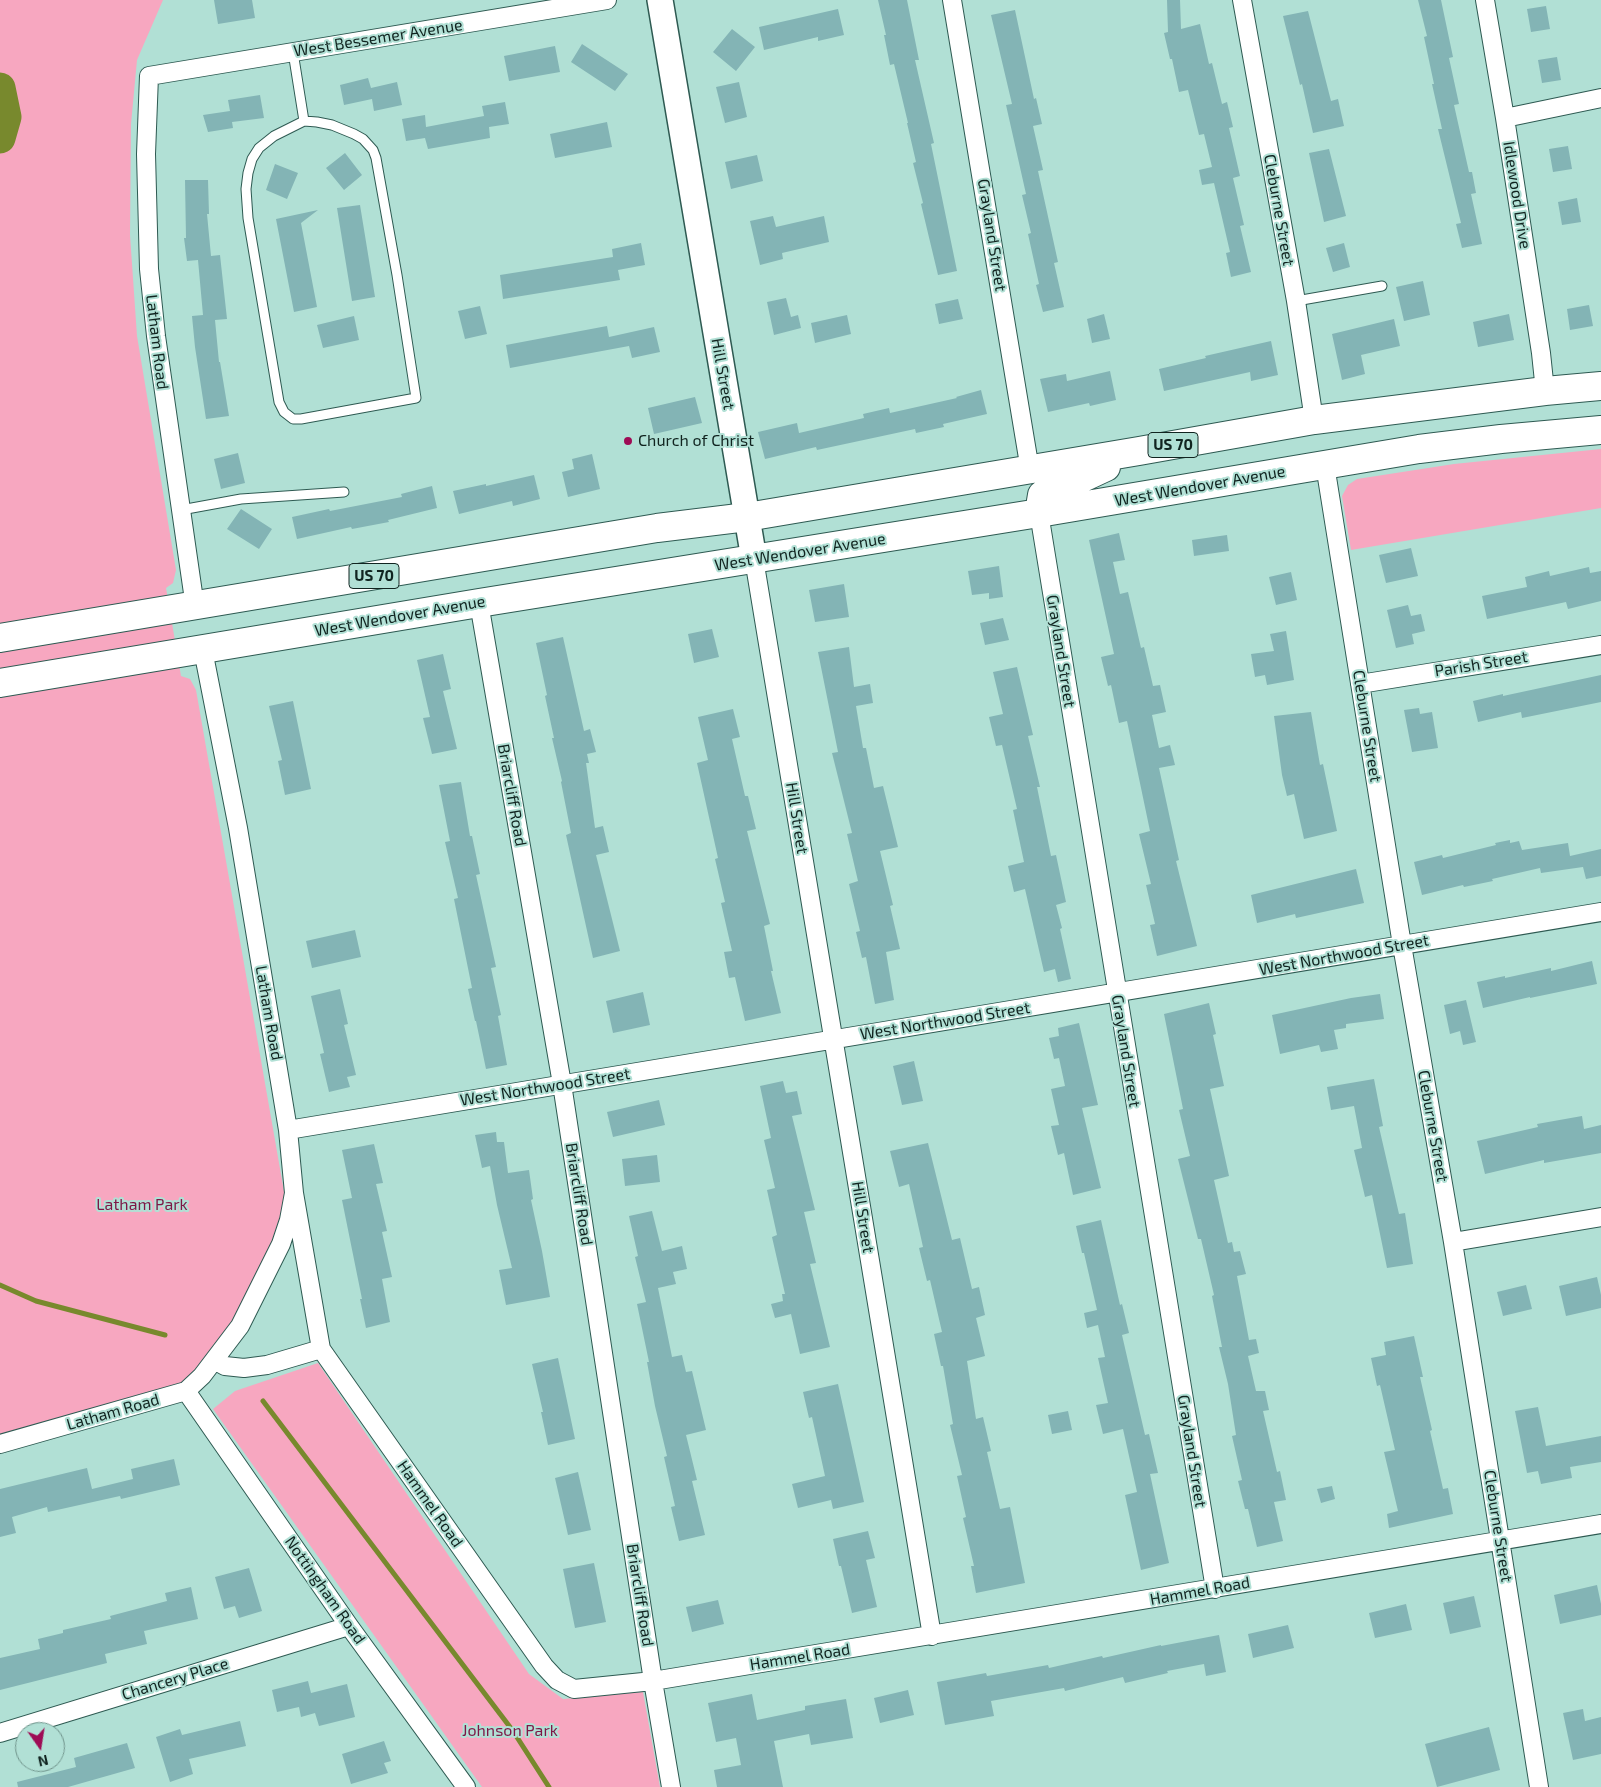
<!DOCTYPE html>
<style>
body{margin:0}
#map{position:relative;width:1601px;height:1787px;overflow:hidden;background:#b1e0d5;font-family:"Exo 2",sans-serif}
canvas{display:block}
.north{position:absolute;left:15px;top:1722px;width:50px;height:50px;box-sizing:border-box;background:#b1e0d5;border:1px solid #71958d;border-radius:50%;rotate:167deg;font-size:14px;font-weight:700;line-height:20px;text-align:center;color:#112420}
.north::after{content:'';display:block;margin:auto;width:18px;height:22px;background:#9e0b55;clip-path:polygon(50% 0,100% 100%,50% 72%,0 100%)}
</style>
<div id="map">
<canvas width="1601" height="1787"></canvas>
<div class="north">N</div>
</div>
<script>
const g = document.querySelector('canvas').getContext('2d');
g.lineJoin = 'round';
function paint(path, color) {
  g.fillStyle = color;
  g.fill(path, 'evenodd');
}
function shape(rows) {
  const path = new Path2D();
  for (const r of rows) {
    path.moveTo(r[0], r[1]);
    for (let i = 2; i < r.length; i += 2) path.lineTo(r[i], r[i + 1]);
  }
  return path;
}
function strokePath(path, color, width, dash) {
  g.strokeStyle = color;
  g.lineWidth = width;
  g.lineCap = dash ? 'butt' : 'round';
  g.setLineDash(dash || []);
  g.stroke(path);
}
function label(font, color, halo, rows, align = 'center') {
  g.font = font + ' "Exo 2",sans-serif';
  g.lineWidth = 4;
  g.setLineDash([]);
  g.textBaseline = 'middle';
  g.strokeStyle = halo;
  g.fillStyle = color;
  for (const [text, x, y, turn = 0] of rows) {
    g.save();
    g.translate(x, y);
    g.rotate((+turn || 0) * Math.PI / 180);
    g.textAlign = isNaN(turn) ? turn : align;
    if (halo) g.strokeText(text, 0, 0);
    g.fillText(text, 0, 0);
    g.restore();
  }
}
paint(shape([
 [0,0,163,0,137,60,131,124,130,235,137,336,176,570,173,583,166,588,181,676,190,679,196,690,289,1220,264,1280,186,1391,0,1444],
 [1601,449,1601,508,1351,550,1342,496,1348,485,1357,479,1454,464],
 [318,1363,529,1674,563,1699,643,1692,660,1787,482,1787,213,1409,235,1391]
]), '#f7a7c0');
strokePath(shape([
 [0,1285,36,1301,165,1335],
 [263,1401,513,1731,549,1787]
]), '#78892d', 5);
strokePath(shape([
 [0,88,6,117,0,138]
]), '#78892d', 31);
paint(shape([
 [214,0,252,0,255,18,218,24],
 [878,0,907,0,919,60,915,60,934,143,931,144,957,271,938,275,921,204,923,203,913,163,916,162,907,123,908,123,894,64,890,65,884,35,886,35],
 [1167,0,1180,0,1181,29,1200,24,1209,64,1212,63,1222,104,1227,102,1233,127,1229,128,1240,176,1233,178,1244,225,1240,226,1251,272,1231,277,1226,253,1230,252,1214,183,1202,185,1199,170,1212,167,1204,134,1199,135,1188,90,1179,92,1172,59,1170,59,1164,33,1168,32],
 [1418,0,1441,0,1453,57,1449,58,1459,104,1454,105,1469,172,1472,172,1476,193,1471,194,1482,244,1462,248,1456,224,1461,223,1438,129,1442,129,1432,84,1434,84,1424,37,1427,36],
 [1546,6,1550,29,1531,32,1527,9],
 [838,9,844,35,818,41,818,37,764,50,759,27],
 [1015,10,1034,99,1036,98,1042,124,1033,126,1043,170,1038,171,1058,262,1054,263,1064,307,1043,312,1036,285,1039,284,1028,234,1031,233,1022,195,1026,194,1006,105,1012,104,991,15],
 [1308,11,1331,101,1338,99,1344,126,1313,133,1302,84,1300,85,1283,16],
 [732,29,755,47,736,71,713,52],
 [582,44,628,74,615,91,571,62],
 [555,46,560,72,509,81,504,56],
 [1557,57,1561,80,1542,83,1538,60],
 [368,78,371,88,397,82,402,105,374,111,372,99,344,105,340,85],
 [739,82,747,117,725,123,716,87],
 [260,95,264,118,232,122,233,128,208,132,203,115,230,111,228,100],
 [505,102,509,124,489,127,490,138,428,149,425,138,406,141,402,119,425,115,426,127,484,116,482,106],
 [607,122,612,147,555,158,550,134],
 [1568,146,1572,169,1553,172,1549,149],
 [1329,149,1346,216,1324,222,1309,153],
 [345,153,362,175,344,190,326,168],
 [757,155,763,181,731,189,725,162],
 [275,164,298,173,287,199,266,190],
 [185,180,208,180,209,214,207,214,211,256,220,255,227,319,215,320,219,362,220,362,229,416,206,419,195,347,192,316,203,315,198,260,187,261,184,238,186,238],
 [1577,198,1581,222,1562,225,1558,202],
 [360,205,375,297,352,301,337,208],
 [318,210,301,223,317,307,294,312,276,219],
 [773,216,776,227,824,216,829,242,782,253,783,259,760,265,750,221],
 [641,243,645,265,618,270,620,280,503,299,500,275,613,257,612,249],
 [1344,243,1350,267,1333,272,1326,248],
 [1423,281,1430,315,1404,321,1396,287],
 [786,298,791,317,798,315,801,328,774,335,767,302],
 [958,299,963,319,939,324,935,304],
 [1589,305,1593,326,1570,330,1567,309],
 [480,306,487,334,465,339,458,311],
 [1104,314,1110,339,1092,343,1087,319],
 [1509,314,1514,340,1478,347,1473,322],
 [847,315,851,334,815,343,811,323],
 [354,316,359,340,323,348,317,325],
 [1394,319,1400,346,1361,355,1365,374,1342,380,1332,334],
 [607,326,609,337,654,327,660,352,632,358,629,346,510,368,506,345],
 [1271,341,1278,375,1251,381,1250,372,1164,391,1159,369,1206,358,1205,356],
 [1110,371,1116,400,1090,406,1089,403,1048,412,1040,379,1066,374,1067,381],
 [981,390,987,414,943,424,944,427,916,433,915,429,817,450,816,447,765,459,758,432,797,423,799,433,864,418,863,414,889,408,890,413,957,398,956,397],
 [695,397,702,423,654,434,648,408],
 [238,453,245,483,221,489,214,459],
 [592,454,600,489,568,497,562,472,574,469,572,459],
 [534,475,540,499,513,506,512,501,459,514,453,491,486,484,486,486],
 [432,486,437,508,388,520,389,522,352,529,351,527,297,539,292,517,329,509,330,511,402,497,401,494],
 [241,509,272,529,259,549,227,529],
 [1119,533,1125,560,1113,562,1120,594,1128,592,1141,648,1144,647,1153,686,1160,685,1166,712,1152,715,1159,748,1170,745,1175,765,1159,768,1179,860,1176,861,1197,946,1157,956,1150,925,1155,924,1146,885,1151,884,1139,834,1150,831,1127,721,1119,723,1111,685,1108,686,1101,657,1114,654,1089,540],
 [1227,535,1229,551,1194,556,1192,540],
 [1411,548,1418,576,1386,583,1379,555],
 [999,566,1003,597,989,599,989,593,972,595,968,571],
 [1589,567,1590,573,1601,571,1601,601,1568,609,1566,602,1487,619,1482,596,1527,587,1525,577,1549,571,1550,576],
 [1291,572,1297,600,1276,605,1269,577],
 [844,584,849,617,815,622,809,590],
 [1408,605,1411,616,1421,614,1425,631,1412,634,1414,644,1396,648,1387,610],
 [1003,618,1009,640,985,645,980,623],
 [712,629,719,657,694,663,688,634],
 [1286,631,1294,680,1267,685,1265,675,1255,677,1251,654,1274,651,1270,634],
 [563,637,584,731,590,729,596,752,587,754,589,763,586,763,595,828,603,826,609,852,596,855,620,951,593,958,566,835,571,833,561,782,562,781,552,738,554,738,545,696,547,695,536,643],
 [849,647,854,687,870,684,873,703,856,706,863,748,866,748,874,788,883,786,898,847,880,851,893,905,890,906,900,949,886,952,894,1000,875,1004,866,957,862,958,856,932,860,931,849,884,858,881,847,834,852,833,832,753,838,752,818,652],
 [443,654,451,689,443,691,457,749,432,754,423,718,430,717,417,660],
 [1017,667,1033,735,1028,736,1040,787,1037,787,1051,856,1056,855,1066,902,1056,905,1062,928,1060,929,1071,979,1058,982,1055,969,1044,972,1025,889,1014,892,1008,866,1024,862,1013,810,1017,809,1002,745,996,746,989,717,1003,714,993,672],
 [1601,675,1601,702,1522,718,1521,712,1478,722,1473,701,1503,694,1503,696],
 [293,701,311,789,285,795,278,761,282,760,269,706],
 [1419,708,1420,714,1432,712,1438,748,1412,752,1404,710],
 [733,709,740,737,732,739,745,796,748,796,756,829,747,831,770,924,764,926,773,971,771,971,781,1013,745,1021,735,977,729,978,724,952,732,951,721,903,725,902,715,859,718,858,697,763,708,760,698,717],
 [1311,712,1320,765,1323,764,1337,831,1304,839,1294,794,1287,796,1282,775,1274,716],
 [461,782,470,836,472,836,480,874,476,875,496,967,491,968,501,1015,498,1016,507,1065,486,1069,476,1021,475,1021,468,989,472,988,454,899,458,898,445,842,450,841,439,785],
 [1510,840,1510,843,1519,841,1522,850,1568,843,1570,856,1601,849,1601,876,1586,879,1583,867,1541,873,1540,868,1492,879,1493,881,1464,887,1463,885,1422,895,1414,862,1442,855,1443,858,1496,845,1495,843],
 [1356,869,1364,903,1296,918,1295,914,1257,923,1251,895],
 [355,930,361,957,312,968,306,941],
 [1592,961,1597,984,1530,998,1530,997,1483,1008,1477,982,1505,976,1505,978,1551,968,1551,971],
 [340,989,348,1024,344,1025,356,1075,347,1077,350,1087,329,1092,320,1054,324,1053,311,996],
 [643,992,650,1025,613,1033,606,1001],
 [1380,994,1384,1019,1346,1024,1346,1028,1334,1030,1338,1049,1321,1052,1319,1045,1280,1054,1272,1015,1351,998],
 [1466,1000,1476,1042,1463,1045,1460,1031,1450,1034,1444,1005],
 [1209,1003,1216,1034,1213,1035,1224,1086,1210,1089,1229,1176,1214,1180,1228,1243,1232,1242,1234,1252,1240,1251,1246,1274,1237,1276,1249,1340,1256,1339,1259,1353,1248,1356,1256,1391,1265,1391,1269,1410,1263,1411,1277,1472,1280,1471,1286,1500,1274,1502,1283,1541,1257,1547,1248,1509,1245,1509,1238,1481,1242,1480,1232,1436,1236,1435,1228,1384,1219,1347,1222,1347,1212,1296,1214,1295,1201,1239,1198,1239,1178,1159,1190,1156,1179,1110,1183,1109,1164,1014],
 [1079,1023,1098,1105,1082,1108,1101,1188,1073,1195,1064,1153,1058,1155,1051,1126,1059,1125,1051,1089,1065,1086,1059,1058,1054,1059,1049,1038,1059,1036,1058,1028],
 [914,1061,923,1101,902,1105,893,1066],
 [1374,1079,1383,1126,1379,1127,1399,1214,1405,1213,1413,1264,1387,1268,1372,1195,1365,1197,1354,1150,1362,1148,1354,1106,1331,1110,1327,1087],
 [783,1081,786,1093,797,1091,802,1114,792,1116,815,1210,804,1212,816,1263,810,1264,830,1347,800,1354,791,1314,775,1318,771,1304,783,1301,782,1294,785,1294,772,1237,777,1235,767,1190,775,1188,764,1140,771,1138,760,1086],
 [659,1100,665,1125,613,1137,607,1112],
 [1582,1116,1584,1129,1601,1125,1601,1153,1544,1163,1544,1160,1485,1174,1477,1141,1538,1127,1537,1124],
 [496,1132,497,1142,504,1142,508,1173,529,1170,533,1199,531,1200,542,1251,550,1297,506,1305,499,1270,512,1268,497,1205,490,1166,482,1168,475,1135],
 [928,1143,952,1240,960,1238,972,1289,979,1287,985,1315,976,1318,985,1356,967,1361,976,1419,983,1417,991,1451,987,1452,1000,1509,1010,1507,1025,1583,976,1593,971,1566,974,1566,963,1518,966,1517,957,1476,962,1475,950,1425,953,1424,943,1366,941,1366,934,1334,942,1332,930,1280,927,1281,919,1248,923,1247,909,1184,899,1187,890,1151],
 [374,1144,383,1183,376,1184,387,1231,382,1232,392,1277,382,1279,390,1322,366,1328,360,1299,362,1299,342,1200,352,1198,342,1150],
 [657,1155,660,1182,625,1186,622,1159],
 [652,1211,662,1251,682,1246,687,1269,673,1272,676,1284,658,1288,672,1357,682,1355,686,1372,692,1371,706,1430,686,1435,697,1480,692,1481,705,1535,679,1541,671,1507,675,1506,664,1457,667,1456,655,1406,647,1362,649,1362,637,1304,646,1302,635,1257,638,1256,629,1216],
 [1101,1220,1120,1305,1122,1304,1129,1333,1122,1335,1145,1435,1149,1434,1158,1473,1150,1474,1169,1563,1141,1570,1125,1495,1137,1492,1123,1429,1103,1434,1096,1405,1108,1403,1098,1358,1105,1357,1098,1325,1087,1328,1084,1313,1097,1310,1084,1253,1082,1253,1076,1226],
 [1597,1277,1601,1295,1601,1308,1566,1316,1559,1286],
 [1526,1285,1532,1309,1503,1316,1497,1292],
 [1414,1336,1423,1377,1420,1377,1432,1430,1430,1431,1443,1489,1448,1488,1453,1514,1389,1528,1387,1514,1398,1511,1384,1452,1395,1450,1380,1385,1377,1386,1371,1358,1386,1355,1384,1342],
 [558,1358,575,1439,548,1445,541,1412,543,1412,532,1364],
 [838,1384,864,1502,833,1509,831,1500,798,1508,792,1484,825,1476,812,1417,809,1418,803,1392],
 [1538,1407,1546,1446,1601,1436,1601,1462,1570,1467,1572,1478,1541,1484,1538,1471,1527,1473,1515,1411],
 [1068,1411,1072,1430,1052,1434,1048,1415],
 [174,1459,180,1485,121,1499,120,1496,48,1512,47,1507,12,1517,16,1533,0,1537,0,1489,87,1468,92,1489,133,1479,131,1469],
 [578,1472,591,1530,568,1535,555,1478],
 [1332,1486,1335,1499,1321,1503,1317,1489],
 [868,1531,875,1558,866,1560,877,1607,852,1613,841,1566,839,1566,833,1539],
 [594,1563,606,1622,575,1628,563,1569],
 [249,1568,262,1611,239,1618,235,1606,224,1609,215,1577],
 [1597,1585,1601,1604,1601,1615,1560,1624,1554,1595],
 [191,1587,198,1619,144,1631,147,1644,105,1654,107,1663,0,1690,0,1658,40,1649,38,1639,63,1633,63,1630,111,1619,110,1616,167,1601,165,1593],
 [1474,1596,1481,1627,1450,1634,1443,1603],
 [718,1600,724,1624,692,1632,686,1607],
 [1406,1604,1412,1630,1375,1638,1369,1613],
 [1288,1625,1294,1648,1253,1658,1248,1634],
 [1219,1635,1226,1672,1206,1676,1204,1664,1167,1671,1168,1673,1125,1683,1123,1677,1065,1691,1064,1688,991,1701,994,1716,945,1725,937,1682,986,1673,987,1676,1048,1665,1049,1668,1102,1656,1103,1658,1161,1645,1161,1646],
 [308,1681,311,1693,347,1684,355,1717,319,1726,315,1713,301,1717,299,1707,277,1712,272,1690],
 [908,1690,914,1715,880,1723,874,1698],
 [752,1694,757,1720,805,1710,805,1706,846,1699,853,1738,811,1745,809,1734,774,1741,783,1787,717,1787,714,1770,741,1765,736,1738,716,1742,708,1703],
 [1583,1709,1585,1721,1601,1717,1601,1754,1573,1760,1563,1713],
 [240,1721,246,1746,189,1759,193,1774,170,1782,156,1737,180,1729,182,1735],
 [1489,1727,1500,1770,1437,1787,1425,1744],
 [384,1741,391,1761,384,1763,388,1773,351,1784,342,1754],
 [127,1743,135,1768,68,1787,18,1787,17,1782,76,1767,74,1758]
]), '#83b4b5');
const lane = shape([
 [293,52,304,121],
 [304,121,317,122,332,125,354,134,363,139,373,150,376,158,397,275,416,398,301,419,293,419,284,412,279,402,248,218,246,189,248,173,252,159,259,148,274,136,304,121],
 [1296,301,1382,286],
 [181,510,241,499,344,492]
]);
const street = shape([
 [952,0,1030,470],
 [1242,0,1296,301,1314,420],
 [1485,0,1505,118,1541,353,1545,391],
 [1505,118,1601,98],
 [1325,465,1402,945,1453,1242,1539,1787],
 [1039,513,1215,1589],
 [754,559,932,1636],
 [479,603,562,1084,653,1681,671,1787],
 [195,607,156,336,149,269,146,154,149,76,607,0],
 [1360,684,1601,645],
 [288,1130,1601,912],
 [294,1193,321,1349,544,1666,557,1680,574,1689,653,1681,1601,1524],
 [1453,1242,1601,1217],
 [214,1360,225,1366,244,1368,267,1365,321,1349],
 [186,1391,349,1626,466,1787],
 [0,1444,186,1391,202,1376,240,1326,281,1244,289,1220,294,1193,288,1130,238,828,203,650],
 [0,1733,349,1626]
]);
const secondary = shape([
 [660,0,754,559]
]);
const highway = shape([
 [1039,513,1042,495,1052,488,1076,481,1106,467],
 [0,638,657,528,747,517,1139,451,1314,420,1545,391,1601,386],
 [0,683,479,603,1039,513,1419,449,1501,439,1601,430]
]);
strokePath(lane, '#2e5a52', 11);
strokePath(street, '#2e5a52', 20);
strokePath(secondary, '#2e5a52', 28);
strokePath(highway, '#2e5a52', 30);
strokePath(lane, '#fff', 9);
strokePath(street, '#fff', 18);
strokePath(secondary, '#fff', 25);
strokePath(highway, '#fff', 28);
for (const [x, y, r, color] of [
 [628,441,5,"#9e0b55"]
]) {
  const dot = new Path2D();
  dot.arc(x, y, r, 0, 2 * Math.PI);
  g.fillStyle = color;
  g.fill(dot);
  strokePath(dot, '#b1e0d5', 2);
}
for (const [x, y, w] of [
 [1173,445,50],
 [374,576,50]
]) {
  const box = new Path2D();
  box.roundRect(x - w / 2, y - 12.5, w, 25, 4);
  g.fillStyle = '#b1e0d5';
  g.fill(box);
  strokePath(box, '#112420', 1);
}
label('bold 15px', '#112420', null, [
 ["US 70",1173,445],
 ["US 70",374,576]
]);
label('16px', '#112420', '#b1e0d5', [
 ["West Bessemer Avenue",378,38,-9],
 ["Idlewood Drive",1517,195,81],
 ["Cleburne Street",1279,210,80],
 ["Grayland Street",992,235,81],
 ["Latham Road",157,342,83],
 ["Hill Street",723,374,80],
 ["West Wendover Avenue",1200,486,-10],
 ["West Wendover Avenue",800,552,-9],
 ["West Wendover Avenue",400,616,-10],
 ["Grayland Street",1061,651,81],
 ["Parish Street",1481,664,-9],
 ["Cleburne Street",1367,726,81],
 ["Briarcliff Road",512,795,80],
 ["Hill Street",797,818,81],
 ["West Northwood Street",1344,955,-10],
 ["Latham Road",269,1013,80],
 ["West Northwood Street",945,1021,-9],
 ["Grayland Street",1126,1051,81],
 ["West Northwood Street",545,1087,-9],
 ["Cleburne Street",1433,1126,80],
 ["Briarcliff Road",579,1194,81],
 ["Hill Street",863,1217,81],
 ["Latham Road",113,1412,-16],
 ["Grayland Street",1192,1451,81],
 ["Hammel Road",430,1504,55],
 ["Cleburne Street",1498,1526,81],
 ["Nottingham Road",325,1590,55],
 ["Hammel Road",1200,1591,-10],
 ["Briarcliff Road",640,1595,81],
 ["Hammel Road",800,1657,-9],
 ["Chancery Place",175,1679,-17]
]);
label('16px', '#112420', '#b1e0d5', [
 ["Church of Christ",638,441]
], 'left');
label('16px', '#7e1746', '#b1e0d5', [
 ["Latham Park",142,1205],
 ["Johnson Park",510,1731]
]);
</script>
